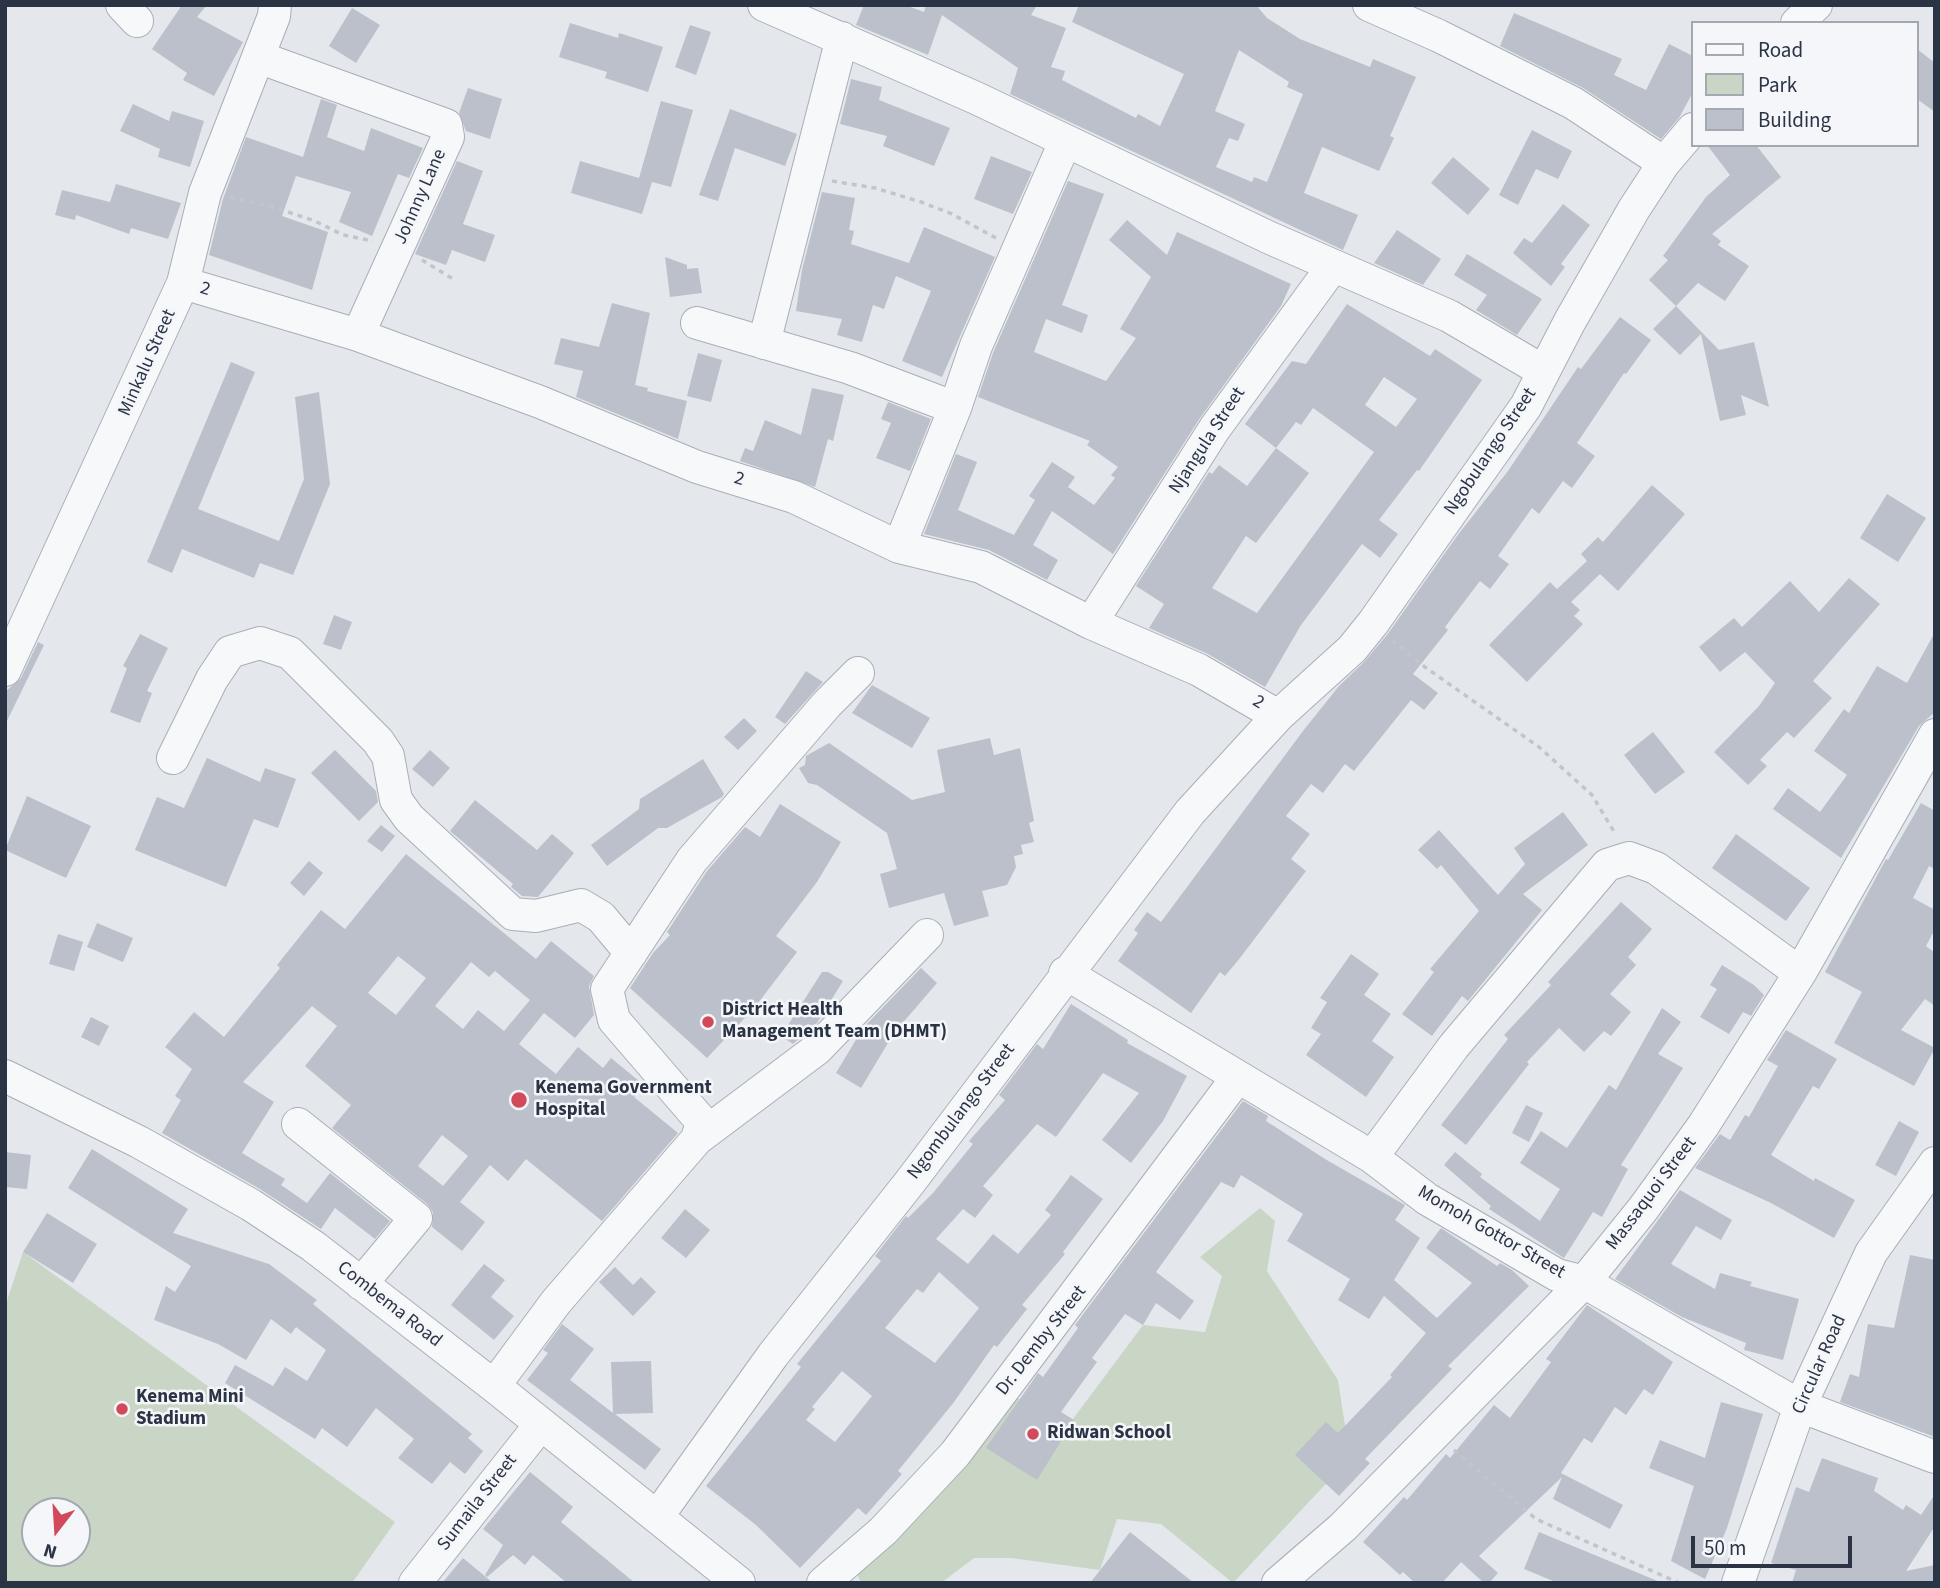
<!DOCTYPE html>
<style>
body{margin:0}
#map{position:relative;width:1940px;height:1588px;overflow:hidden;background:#e4e7ec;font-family:"Source Sans 3",sans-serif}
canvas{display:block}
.frame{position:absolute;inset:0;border:7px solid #2b3445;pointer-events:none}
.legend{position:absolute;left:1691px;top:21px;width:228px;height:126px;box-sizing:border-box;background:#f4f6f9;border:2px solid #a4a8b1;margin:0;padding:9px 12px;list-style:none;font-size:21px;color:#2b3445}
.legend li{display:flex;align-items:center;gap:14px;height:35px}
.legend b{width:35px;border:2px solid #a4a8b1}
.north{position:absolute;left:21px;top:1497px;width:70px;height:70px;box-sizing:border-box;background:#f4f6f9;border:2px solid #a4a8b1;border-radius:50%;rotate:197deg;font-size:19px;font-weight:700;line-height:28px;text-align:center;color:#2b3445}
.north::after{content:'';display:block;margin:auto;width:24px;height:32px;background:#d1495b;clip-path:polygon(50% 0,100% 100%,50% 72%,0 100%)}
.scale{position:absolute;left:1691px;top:1536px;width:161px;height:32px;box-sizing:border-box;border:4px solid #2b3445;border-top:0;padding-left:9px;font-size:21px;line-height:24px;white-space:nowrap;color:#2b3445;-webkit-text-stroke:5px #f4f6f9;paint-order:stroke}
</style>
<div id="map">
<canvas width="1940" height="1588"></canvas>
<div class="frame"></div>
<ul class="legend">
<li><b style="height:9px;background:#f7f8fa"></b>Road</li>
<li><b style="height:19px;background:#c9d6c5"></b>Park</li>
<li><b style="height:19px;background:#bbc0ca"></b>Building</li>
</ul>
<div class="north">N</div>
<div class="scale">50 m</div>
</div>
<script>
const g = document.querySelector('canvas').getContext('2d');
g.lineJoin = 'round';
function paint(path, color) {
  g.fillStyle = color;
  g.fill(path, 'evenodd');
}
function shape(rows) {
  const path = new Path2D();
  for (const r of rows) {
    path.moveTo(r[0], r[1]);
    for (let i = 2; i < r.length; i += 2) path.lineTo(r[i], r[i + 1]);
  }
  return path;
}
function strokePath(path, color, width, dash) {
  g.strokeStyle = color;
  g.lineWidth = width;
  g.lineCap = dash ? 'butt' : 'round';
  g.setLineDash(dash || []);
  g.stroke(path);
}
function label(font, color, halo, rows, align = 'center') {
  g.font = font + ' "Source Sans 3",sans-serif';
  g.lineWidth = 5;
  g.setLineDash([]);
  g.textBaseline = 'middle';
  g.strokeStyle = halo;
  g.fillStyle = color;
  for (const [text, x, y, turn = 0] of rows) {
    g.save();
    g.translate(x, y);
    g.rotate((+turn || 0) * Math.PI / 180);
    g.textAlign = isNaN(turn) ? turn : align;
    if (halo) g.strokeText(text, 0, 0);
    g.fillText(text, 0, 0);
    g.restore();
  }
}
paint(shape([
 [1260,1208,1275,1221,1267,1271,1338,1380,1350,1458,1233,1583,1161,1524,1117,1519,1100,1570,1011,1558,974,1558,941,1583,861,1583,856,1572,1011,1395,1070,1423,1143,1325,1205,1332,1222,1276,1200,1257],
 [23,1252,395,1522,352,1583,5,1583,5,1307],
 [35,1511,77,1511,77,1553,35,1553]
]), '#c9d6c5');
paint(shape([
 [182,5,207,5,197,17,243,42,214,96,183,80,187,73,152,49],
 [864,5,905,5,924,12,926,5,1037,5,1031,15,1066,28,1051,67,1065,71,1062,80,1136,118,1138,114,1160,126,1184,74,1072,22,1079,5,1256,5,1267,18,1300,39,1370,67,1373,59,1416,77,1390,136,1394,138,1379,171,1322,147,1304,193,1358,215,1343,250,1010,94,1018,68,942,15,928,55,856,25],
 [1239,50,1289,82,1287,87,1303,94,1267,182,1254,177,1252,182,1216,167,1229,138,1238,141,1245,124,1215,111],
 [352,8,380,25,356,63,329,46],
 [1514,13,1622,59,1614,75,1646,90,1669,44,1693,56,1693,92,1679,118,1661,139,1583,88,1500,46],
 [570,23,618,38,619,33,663,47,648,92,605,78,607,72,559,57],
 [690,25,711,32,696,75,675,67],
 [1917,49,1935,63,1935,112,1917,99],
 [851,79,882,87,879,100,950,128,934,166,883,146,887,136,840,124],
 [468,88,502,99,490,139,466,131,459,113],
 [321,99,337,105,327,137,364,151,371,128,423,148,409,178,398,174,372,236,339,222,351,192,296,176,282,216,328,232,312,290,209,255,223,199,246,137,303,157],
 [661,101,693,110,671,187,652,182,642,214,571,193,580,161,639,178],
 [133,104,169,121,172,111,204,121,190,167,158,157,160,149,120,131],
 [730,109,797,134,785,166,735,148,718,201,699,195],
 [1532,130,1572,151,1558,179,1536,169,1518,205,1499,195],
 [1707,145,1756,145,1781,177,1712,234,1721,241,1718,245,1749,266,1725,301,1698,283,1676,306,1649,280,1668,260,1663,256,1706,197,1730,175],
 [991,156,1032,172,1013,214,974,199],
 [1453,157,1490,189,1468,215,1431,183],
 [457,161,483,171,463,224,495,235,485,262,452,250,446,265,415,254],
 [1068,181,1104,194,1062,305,1088,315,1082,333,1046,319,1034,352,1106,381,1136,338,1120,329,1151,277,1109,240,1127,220,1167,255,1177,232,1291,284,1281,306,1200,418,1113,554,1052,511,1033,545,1058,560,1047,580,989,550,924,534,956,454,977,462,958,510,1014,535,1035,500,1029,496,1052,462,1075,477,1068,487,1094,505,1115,478,1111,475,1118,467,1087,445,1090,441,978,397,993,353],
 [116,184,181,203,168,239,131,228,129,234,76,215,75,220,55,215,62,190,110,202],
 [822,192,855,198,849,230,854,231,851,244,909,263,924,227,995,257,942,377,902,361,931,291,896,276,884,309,873,305,862,342,837,335,842,319,796,311,802,270],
 [1563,204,1590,225,1561,264,1565,267,1551,286,1513,253,1524,238,1532,243],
 [1397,230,1441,259,1423,285,1374,263],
 [1467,254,1542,299,1517,335,1476,310,1487,295,1454,275],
 [665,257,687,265,687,269,698,268,702,293,670,297],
 [612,303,650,313,635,385,648,388,647,391,687,401,678,439,576,397,583,371,554,364,561,338,599,347],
 [1347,304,1430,356,1435,349,1482,380,1419,471,1417,470,1379,520,1398,534,1380,558,1362,544,1301,625,1265,687,1208,654,1149,628,1164,604,1136,586,1209,472,1212,474,1219,465,1247,486,1276,448,1245,424,1292,361,1306,364],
 [1384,377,1417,399,1396,427,1365,405],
 [1313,408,1374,452,1257,613,1212,588,1246,536,1256,543,1309,473,1276,448,1296,422,1301,425],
 [1676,306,1719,350,1754,342,1769,407,1741,395,1746,415,1720,421,1701,334,1680,355,1653,329],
 [1620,317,1651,340,1626,374,1624,373,1577,443,1595,456,1572,488,1563,481,1539,514,1532,508,1498,556,1509,564,1490,589,1480,581,1445,627,1448,630,1413,674,1438,693,1424,710,1411,700,1354,771,1345,764,1323,793,1311,784,1286,816,1310,834,1291,859,1306,871,1240,958,1225,976,1220,972,1191,1013,1118,961,1138,933,1134,930,1147,912,1161,922,1303,731,1339,686,1364,662,1387,635,1457,536,1508,471,1578,367,1581,369],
 [698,353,722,360,711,402,687,396],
 [231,362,255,372,198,509,279,541,304,479,295,397,319,392,330,484,293,575,260,563,254,578,182,549,172,573,147,562],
 [812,388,844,395,833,441,828,439,815,487,740,461,745,448,753,451,765,420,801,435],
 [888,402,931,419,910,471,876,458,891,423,881,419],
 [1652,485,1685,514,1618,591,1600,574,1571,602,1580,610,1574,616,1583,624,1527,682,1489,645,1550,582,1557,589,1587,561,1581,554,1598,537,1603,542],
 [1887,494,1926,518,1898,562,1860,538],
 [1849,578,1880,604,1813,681,1832,698,1794,738,1787,732,1760,760,1767,766,1748,785,1714,752,1759,706,1775,683,1745,652,1720,672,1699,647,1734,618,1742,627,1790,581,1819,612],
 [334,615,352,622,341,650,323,644],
 [1935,632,1935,712,1919,726,1841,858,1773,809,1788,788,1820,812,1847,775,1814,751,1844,709,1849,713,1877,666,1907,683],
 [140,634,168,648,147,691,152,693,140,723,110,712,127,668,123,666],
 [38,642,44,645,5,725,5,692,21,678],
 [806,671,823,682,785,724,775,717],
 [872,685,930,718,912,748,852,713],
 [744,718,757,731,738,750,724,737],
 [1653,732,1685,772,1655,794,1624,755],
 [990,738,994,755,1020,748,1034,821,1029,823,1034,842,1021,845,1023,854,1014,856,1016,867,1007,885,982,891,989,916,954,926,944,893,889,908,880,874,897,869,887,833,817,785,808,783,799,768,805,765,806,756,829,743,912,800,945,792,937,750],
 [335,750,376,791,378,802,359,821,311,773],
 [430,750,450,768,433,787,412,769],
 [207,758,260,782,265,768,296,779,278,828,254,819,226,887,135,850,157,797,184,808],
 [703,759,724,794,722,797,667,828,658,828,607,866,591,845,639,809,640,799],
 [27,796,91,826,66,878,5,850],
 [475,800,537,850,552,834,574,853,538,897,522,896,511,887,513,884,450,831],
 [1921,803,1935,811,1935,869,1929,866,1913,898,1935,910,1935,929,1926,946,1935,953,1935,1006,1925,999,1901,1030,1935,1048,1914,1086,1834,1043,1862,992,1825,972,1886,859,1888,860],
 [780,804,841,842,817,882,776,936,797,952,755,1007,707,1058,630,988,653,953,670,935,667,932,707,871,745,827,760,837],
 [1563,812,1588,845,1523,894,1542,910,1468,1001,1462,996,1432,1036,1402,1014,1434,972,1430,969,1479,911,1441,865,1437,869,1418,850,1439,830,1498,895,1525,864,1514,848],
 [381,825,395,836,382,852,367,841],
 [1736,834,1810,888,1786,921,1712,868],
 [406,854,536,959,551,941,594,976,589,986,594,1015,575,1038,544,1013,519,1044,556,1074,578,1047,603,1068,611,1058,644,1085,634,1097,678,1133,602,1221,526,1159,508,1181,490,1165,460,1202,485,1222,462,1251,432,1227,433,1212,427,1204,332,1128,351,1105,305,1066,337,1026,312,1006,243,1082,274,1102,242,1153,285,1179,281,1185,307,1203,330,1173,390,1221,375,1239,335,1208,321,1229,260,1189,162,1133,181,1100,175,1096,192,1069,165,1047,194,1012,224,1037,280,968,277,965,321,910,345,929],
 [398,956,426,978,396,1015,368,993],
 [471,962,489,977,495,971,530,1000,504,1031,478,1010,463,1029,435,1006],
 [442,1135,468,1156,443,1186,418,1166],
 [309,861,323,873,304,896,290,883],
 [1621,902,1652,929,1628,957,1636,965,1610,994,1631,1012,1611,1036,1604,1031,1584,1052,1559,1028,1527,1062,1529,1064,1466,1145,1441,1125,1508,1039,1504,1035,1551,985,1548,982],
 [97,923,133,938,123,962,87,947],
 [58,934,83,942,74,971,49,964],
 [1351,954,1379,974,1364,995,1391,1014,1372,1041,1394,1057,1366,1097,1306,1055,1321,1034,1311,1028,1327,1002,1320,998],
 [1722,965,1754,985,1764,995,1751,1016,1743,1012,1729,1034,1700,1017,1717,989,1710,985],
 [921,968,937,983,894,1033,861,1088,836,1073,863,1028],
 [822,972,828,972,843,981,817,1023,793,1044,781,1036],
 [1071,1004,1128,1040,1127,1043,1187,1076,1163,1121,1131,1163,1102,1140,1139,1093,1103,1073,1056,1137,1037,1124,983,1186,993,1195,975,1218,963,1209,936,1239,968,1264,993,1234,1018,1254,1051,1215,1045,1210,1071,1175,1103,1199,1063,1252,1065,1254,1022,1305,1027,1309,997,1347,994,1345,954,1402,898,1471,902,1474,866,1515,858,1508,800,1568,756,1525,706,1486,801,1367,797,1364,881,1261,875,1256,906,1216,908,1218,933,1193,973,1144,969,1141,1005,1100,999,1095,1037,1044,1043,1049],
 [939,1272,979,1308,935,1363,885,1328,917,1289,923,1293],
 [842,1371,872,1396,835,1442,806,1420,815,1409,812,1407],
 [1662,1008,1681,1022,1658,1054,1683,1068,1621,1165,1628,1169,1602,1217,1593,1212,1564,1258,1489,1209,1491,1206,1444,1165,1455,1152,1482,1174,1480,1177,1540,1221,1560,1189,1520,1163,1541,1131,1567,1148,1609,1085,1616,1090],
 [91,1017,109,1026,99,1046,81,1037],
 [1786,1030,1837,1059,1819,1089,1813,1086,1771,1155,1814,1181,1815,1178,1855,1200,1834,1238,1771,1203,1695,1168,1720,1134,1730,1140,1745,1115,1749,1117,1778,1066,1767,1060],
 [1243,1101,1268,1116,1266,1121,1325,1159,1405,1205,1395,1220,1420,1238,1394,1280,1437,1318,1472,1283,1426,1248,1441,1228,1497,1266,1500,1263,1512,1270,1529,1286,1448,1366,1452,1369,1365,1459,1370,1463,1339,1496,1295,1455,1326,1422,1338,1433,1392,1377,1390,1375,1426,1333,1384,1296,1369,1319,1338,1300,1350,1279,1287,1241,1303,1214,1241,1175,1234,1188,1221,1182,1156,1272,1194,1301,1180,1320,1156,1303,1143,1325,1125,1314,1092,1358,1097,1362,1061,1412,1074,1420,1037,1480,986,1448,1038,1373,1043,1377,1078,1328,1075,1325],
 [1526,1105,1543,1113,1529,1142,1512,1133],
 [1899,1121,1919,1132,1896,1176,1875,1165],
 [92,1149,188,1209,173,1233,269,1264,317,1300,313,1304,472,1434,468,1438,483,1451,465,1474,450,1462,432,1484,398,1458,414,1439,376,1408,347,1447,322,1428,315,1439,225,1383,235,1365,273,1386,285,1367,307,1381,326,1350,296,1327,291,1334,271,1319,246,1360,218,1344,154,1320,166,1286,175,1292,191,1266,68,1188],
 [5,1152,31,1155,27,1189,5,1187],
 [1680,1190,1732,1220,1721,1240,1696,1226,1671,1264,1715,1289,1720,1273,1752,1282,1750,1286,1799,1299,1783,1360,1744,1350,1746,1343,1682,1317,1615,1279],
 [685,1209,710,1230,686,1258,661,1238],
 [47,1213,97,1244,73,1283,23,1252],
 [1910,1255,1935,1260,1935,1437,1840,1402,1850,1374,1859,1377,1868,1324,1894,1328],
 [484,1264,505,1280,491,1297,514,1316,494,1340,451,1305],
 [615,1267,633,1285,641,1277,656,1292,633,1316,599,1282],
 [1587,1305,1673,1362,1653,1395,1644,1389,1626,1415,1615,1407,1592,1443,1584,1438,1561,1473,1623,1505,1610,1529,1553,1499,1562,1477,1479,1556,1498,1573,1489,1583,1484,1583,1461,1562,1442,1583,1415,1583,1403,1572,1400,1575,1363,1542,1404,1497,1407,1500,1446,1454,1450,1458,1494,1405,1510,1418,1551,1362,1546,1359],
 [562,1324,594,1349,570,1380,613,1413,611,1362,651,1361,653,1413,615,1414,661,1449,645,1470,527,1380,548,1353,543,1350],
 [1721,1402,1763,1414,1727,1528,1705,1579,1671,1561,1694,1486,1649,1468,1660,1440,1705,1458],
 [1822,1458,1878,1478,1874,1491,1903,1510,1906,1505,1921,1515,1935,1494,1935,1526,1906,1571,1935,1565,1935,1583,1792,1583,1796,1570,1771,1563,1796,1487,1809,1492],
 [530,1472,573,1507,561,1522,635,1583,567,1583,533,1555,525,1565,513,1555,487,1577,485,1575,503,1545,483,1529],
 [1130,1532,1194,1583,1090,1583],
 [1539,1532,1660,1582,1660,1583,1558,1583,1524,1569],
 [463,1558,493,1583,442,1583]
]), '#bbc0ca');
const minor = shape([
 [122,5,137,21],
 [764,5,976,98,1270,238,1449,316,1543,371],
 [1369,5,1439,36,1573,103,1664,163],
 [1797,23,1816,5],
 [258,57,446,125,448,137,358,335],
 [183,283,358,335,540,402,697,467,794,497,899,547,981,567,1091,623,1199,670,1278,716],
 [697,323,850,368,955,408],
 [764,343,842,38],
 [899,547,955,408,976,346,1065,142],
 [1091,623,1215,428,1333,266],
 [5,670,183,283,205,193,274,16,275,5],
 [173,758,212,679,230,652,260,643,290,653,378,741,388,756,396,800,409,818,513,914,536,916,581,905,601,917,631,953],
 [1065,973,1372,1157,1427,1199,1557,1275,1584,1282,1800,1406,1935,1457],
 [5,1076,139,1142,251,1205,313,1246,494,1386,739,1583],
 [298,1124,416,1218,361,1284],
 [697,1139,702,1122,614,1020,607,989,692,860,827,704,858,673],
 [1372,1157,1454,1046,1607,865,1629,858,1656,868,1800,973],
 [494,1386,556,1302,697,1139,817,1049,927,935],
 [657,1517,773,1355,910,1182,1190,812,1278,716,1352,649,1373,623,1526,406,1570,321,1634,209,1664,163,1693,129],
 [415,1583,541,1424],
 [823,1583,883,1531,955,1454,1237,1078],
 [1278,1583,1343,1527,1584,1282,1643,1209,1703,1126,1800,973,1935,735],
 [1738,1583,1800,1406,1871,1253,1935,1163]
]);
strokePath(minor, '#a9aeb7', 34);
strokePath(shape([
 [832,181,875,188,921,202,952,214,996,238],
 [230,197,276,208,315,221,343,235,373,241],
 [422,260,453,279],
 [1392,640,1422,665,1539,747,1592,795,1616,835],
 [1454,1450,1536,1519,1679,1583]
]), '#c2c5cb', 3.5, [5, 5]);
strokePath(minor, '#f7f8fa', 32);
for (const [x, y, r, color] of [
 [708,1022,7,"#d1495b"],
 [519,1100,9,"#d1495b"],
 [122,1409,7,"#d1495b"],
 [1033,1434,7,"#d1495b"]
]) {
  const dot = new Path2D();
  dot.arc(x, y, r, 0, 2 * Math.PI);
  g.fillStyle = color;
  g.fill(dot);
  strokePath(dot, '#f4f6f9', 2.5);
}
label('19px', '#2b3445', '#f4f6f9', [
 ["Johnny Lane",421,197,-66],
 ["2",205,290,17],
 ["Minkalu Street",148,363,-66],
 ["Njangula Street",1208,441,-57],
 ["Ngobulango Street",1491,452,-56],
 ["2",739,480,17],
 ["2",1258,703,32],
 ["Ngombulango Street",962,1112,-53],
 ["Massaquoi Street",1652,1194,-53],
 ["Momoh Gottor Street",1491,1233,30],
 ["Combema Road",389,1305,38],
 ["Dr. Demby Street",1042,1341,-52],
 ["Circular Road",1820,1365,-66],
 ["Sumaila Street",478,1503,-52]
]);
label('bold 19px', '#2b3445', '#f4f6f9', [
 ["District Health",722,1011],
 ["Management Team (DHMT)",722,1033],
 ["Kenema Government",535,1089],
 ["Hospital",535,1111],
 ["Kenema Mini",136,1398],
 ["Stadium",136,1420],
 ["Ridwan School",1047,1434]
], 'left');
</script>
